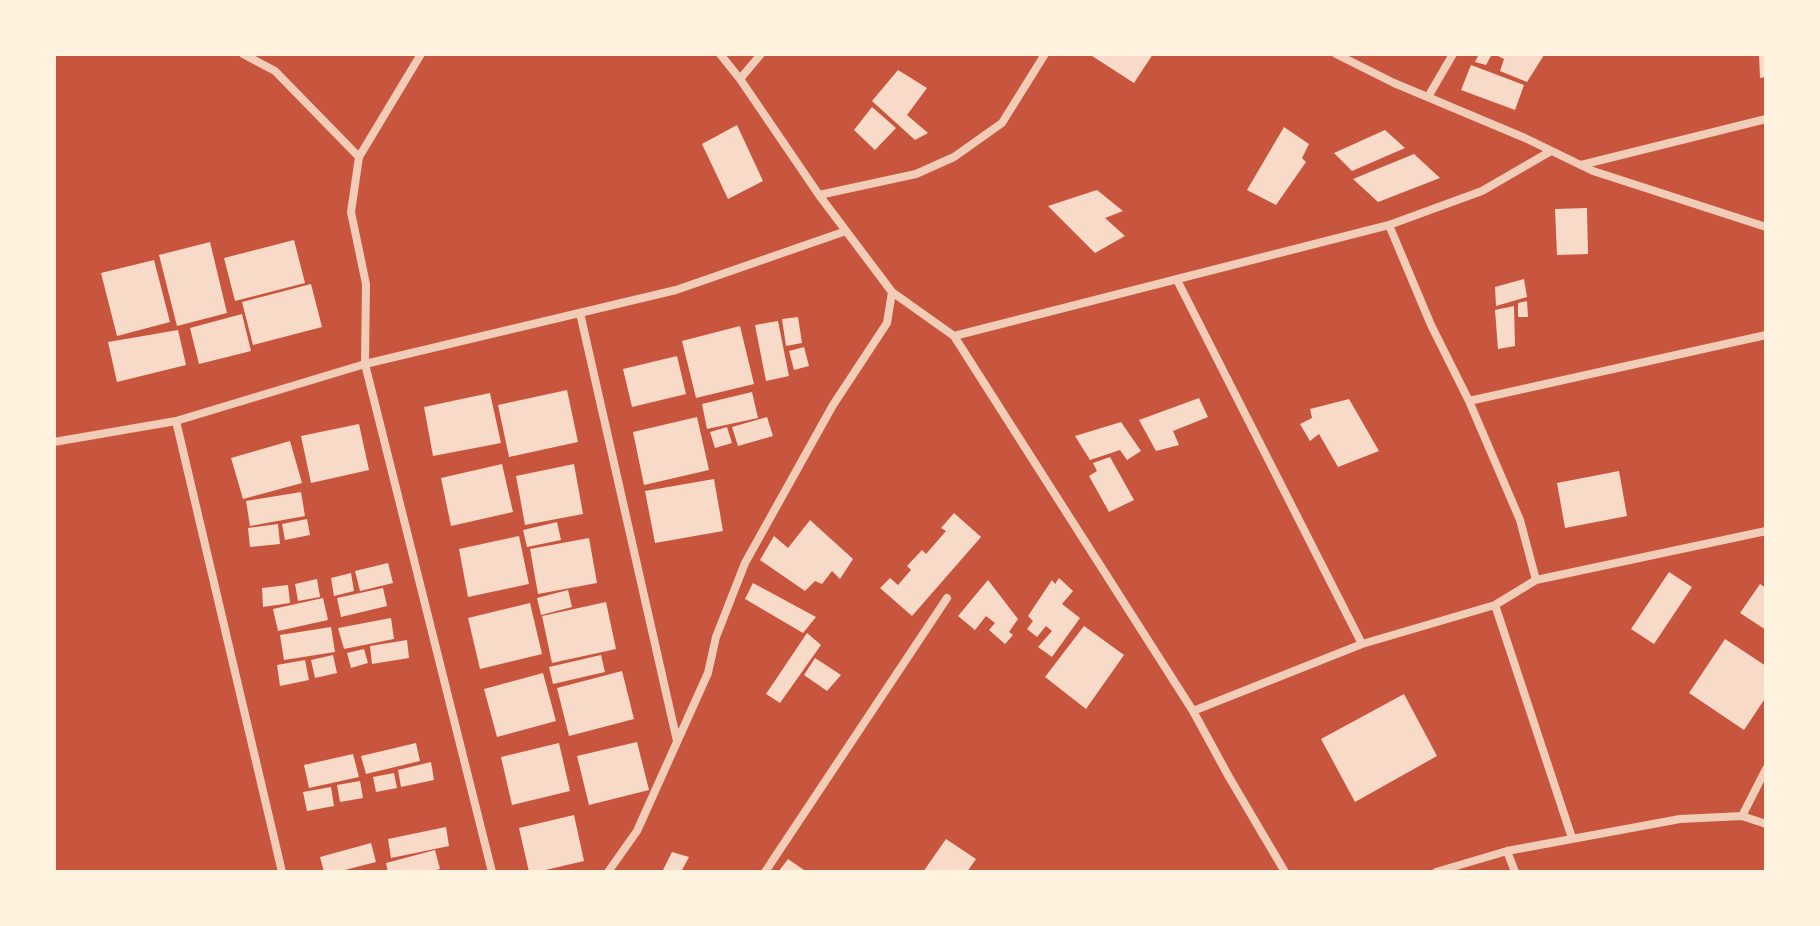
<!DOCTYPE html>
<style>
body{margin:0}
#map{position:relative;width:1820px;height:926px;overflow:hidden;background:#c8553d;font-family:Raleway,sans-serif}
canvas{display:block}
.frame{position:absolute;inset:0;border:56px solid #fff3e0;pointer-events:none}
</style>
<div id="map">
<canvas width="1820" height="926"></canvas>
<div class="frame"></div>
</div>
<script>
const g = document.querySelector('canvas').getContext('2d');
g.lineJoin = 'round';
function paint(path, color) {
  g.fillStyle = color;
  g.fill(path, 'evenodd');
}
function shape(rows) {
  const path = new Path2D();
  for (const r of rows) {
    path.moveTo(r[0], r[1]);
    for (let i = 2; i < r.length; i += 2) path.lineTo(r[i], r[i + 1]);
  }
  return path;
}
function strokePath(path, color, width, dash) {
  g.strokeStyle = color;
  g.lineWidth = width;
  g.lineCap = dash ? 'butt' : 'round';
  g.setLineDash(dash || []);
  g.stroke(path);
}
paint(shape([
 [1089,54,1153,54,1134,83],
 [1479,54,1492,54,1486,65,1475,62],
 [1494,54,1541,54,1544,55,1527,82,1500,71,1504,59],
 [1759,54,1766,54,1766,77,1760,78],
 [1471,65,1524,85,1515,110,1461,90],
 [898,70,927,88,907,115,928,133,915,140,872,101],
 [872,107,896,128,875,150,854,130],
 [737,125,763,181,728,199,702,144],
 [1284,127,1309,144,1302,158,1306,162,1276,205,1247,190],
 [1385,130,1405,148,1352,171,1334,153],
 [1414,154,1440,178,1378,202,1353,179],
 [1097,190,1123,211,1105,218,1125,236,1095,253,1048,206],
 [1587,208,1588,254,1557,255,1555,209],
 [294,240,305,283,235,301,224,258],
 [210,242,227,313,177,326,159,255],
 [154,260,170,322,117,336,101,273],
 [1524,279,1527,297,1496,306,1495,287],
 [311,284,322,327,253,345,242,302],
 [1527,301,1528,317,1518,317,1518,303],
 [1514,306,1515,346,1498,349,1495,310],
 [242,314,251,351,199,364,190,328],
 [798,317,802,343,786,346,782,319],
 [778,321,789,376,766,381,755,325],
 [740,326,754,384,696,398,682,341],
 [178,330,186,365,117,382,108,342],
 [804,347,809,366,794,370,789,351],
 [677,356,686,394,632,407,623,369],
 [567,390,578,442,509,457,498,405],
 [752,392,758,418,707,429,702,404],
 [490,393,501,443,433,456,424,407],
 [1199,398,1208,417,1173,431,1179,445,1156,451,1139,420],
 [1349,399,1379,451,1338,467,1319,434,1310,441,1300,424,1312,418,1310,409],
 [697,417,709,470,644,485,633,432],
 [767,417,773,436,738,446,732,427],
 [1121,422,1141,451,1127,460,1120,450,1090,460,1075,436],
 [359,424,369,470,311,483,301,436],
 [727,427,732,443,715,448,710,432],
 [290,441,302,483,243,499,231,458],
 [1110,457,1134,500,1109,512,1089,476,1097,471,1093,463],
 [502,464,513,512,451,526,441,478],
 [574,464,583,514,525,525,516,476],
 [1619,471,1627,516,1565,528,1557,483],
 [714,479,723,531,655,543,645,491],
 [301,492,305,516,250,526,246,501],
 [954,513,981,537,912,616,880,588,890,578,898,585,911,570,907,566,922,550,926,554,946,531,941,528],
 [307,519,310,535,285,540,282,524],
 [810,520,853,559,840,579,832,571,822,584,815,581,805,591,760,560,774,536,788,548],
 [557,522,561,540,527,547,523,530],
 [278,524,280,544,250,547,248,528],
 [519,536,529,584,468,597,459,549],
 [589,538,597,583,538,594,530,549],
 [388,563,393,583,360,591,355,571],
 [1669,572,1692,587,1654,644,1631,629],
 [351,573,354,591,334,596,331,578],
 [1059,578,1073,591,1062,604,1080,618,1052,657,1038,647,1052,631,1046,626,1037,637,1027,629,1033,621,1028,616,1052,580,1055,584],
 [317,579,320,597,298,601,295,584],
 [988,580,1018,619,1009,632,1013,635,1005,644,989,630,995,623,986,616,975,630,958,616],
 [753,583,816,617,803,633,745,599],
 [1760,584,1766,588,1766,630,1740,613],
 [288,585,290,603,263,607,262,588],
 [383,588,387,606,341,617,337,598],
 [568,590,572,607,541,615,537,598],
 [323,598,328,620,278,631,273,609],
 [606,602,616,649,552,663,542,616],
 [530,603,542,654,480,669,468,618],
 [391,618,394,639,344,649,338,628],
 [1084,626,1124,655,1086,709,1045,677],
 [331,627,335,652,284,660,280,635],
 [807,633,821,645,780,703,766,694],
 [1725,639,1766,666,1766,697,1744,730,1689,693],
 [407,640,409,658,372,664,370,646],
 [364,649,368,663,351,668,347,653],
 [333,655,337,673,315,678,311,660],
 [601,655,605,672,553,684,549,667],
 [815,658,841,675,827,691,804,675],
 [305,660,309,680,280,686,277,665],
 [622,671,634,719,569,736,557,688],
 [543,673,556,721,497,737,484,689],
 [1404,694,1437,756,1355,802,1321,739],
 [637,742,649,790,589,805,577,756],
 [416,743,420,761,366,774,361,756],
 [559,743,570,791,512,805,501,757],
 [353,754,359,777,309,788,304,765],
 [431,762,434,780,401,787,398,770],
 [394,773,397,788,376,792,373,777],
 [360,781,363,798,340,802,337,785],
 [331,787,334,806,307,811,303,792],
 [574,815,584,861,537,872,529,872,519,828],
 [446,827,449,846,391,858,388,839],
 [946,839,976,859,967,872,923,872],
 [371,843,376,862,337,872,324,872,320,857],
 [435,850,440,869,429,872,388,872,386,863],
 [672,852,689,857,681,872,662,872],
 [788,859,807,872,778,872]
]), '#f7dbc8');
strokePath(shape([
 [243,54,275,71,359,157],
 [421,54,359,157,351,212,366,284,365,364,492,872],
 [720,54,740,79,819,195,892,292,954,336,1193,711,1229,777,1285,872],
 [1336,54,1394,83,1525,138,1593,171,1766,227],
 [740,79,761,54],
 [1428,97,1453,54],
 [1581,165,1766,119],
 [819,195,916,174,954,157,1002,123,1045,54],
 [1177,280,1362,644],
 [580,313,677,741],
 [954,336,1389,225,1482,191,1551,151],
 [1469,401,1766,335],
 [176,421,282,872],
 [54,442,176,421,365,364,676,290,846,231],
 [1536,580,1766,531],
 [1495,605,1572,838],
 [1193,711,1362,644,1495,605,1536,580,1520,520,1469,401,1431,325,1389,225],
 [1742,816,1766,769],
 [1507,851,1515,872],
 [608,872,637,831,708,673,716,637,745,563,833,405,887,323,892,292],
 [765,872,947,598],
 [1436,872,1507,851,1680,819,1742,816,1766,824]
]), '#f1ccb7', 8);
</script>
